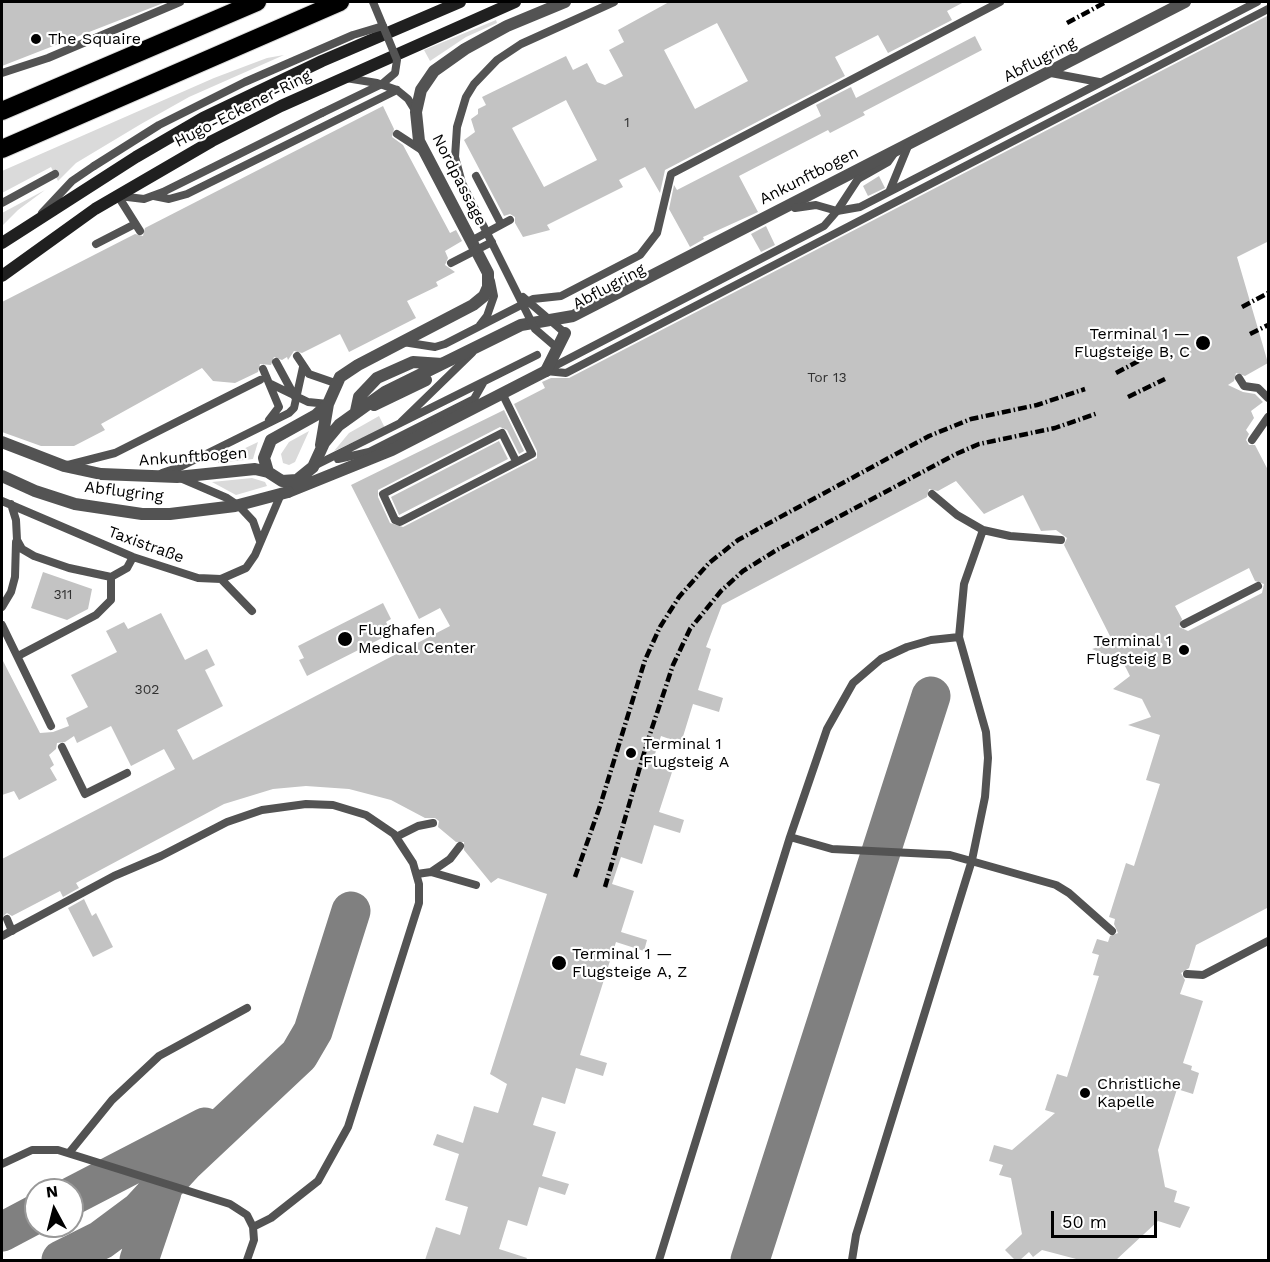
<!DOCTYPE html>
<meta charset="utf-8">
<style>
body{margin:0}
#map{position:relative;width:1270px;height:1262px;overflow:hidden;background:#fff;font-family:"Work Sans",sans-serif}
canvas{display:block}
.frame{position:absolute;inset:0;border:3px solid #000;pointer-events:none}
.north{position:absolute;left:24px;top:1178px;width:60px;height:60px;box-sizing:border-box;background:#fff;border:2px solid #999;border-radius:50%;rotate:353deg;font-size:16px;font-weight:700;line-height:24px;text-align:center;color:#000}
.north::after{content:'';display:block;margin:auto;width:21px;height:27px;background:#000;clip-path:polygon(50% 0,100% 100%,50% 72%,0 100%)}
.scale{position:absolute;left:1051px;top:1211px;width:106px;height:27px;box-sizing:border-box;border:3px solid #000;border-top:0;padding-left:8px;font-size:18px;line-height:21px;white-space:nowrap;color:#000;-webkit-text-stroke:4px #fff;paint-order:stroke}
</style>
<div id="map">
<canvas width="1270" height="1262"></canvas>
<div class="frame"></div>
<div class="north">N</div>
<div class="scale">50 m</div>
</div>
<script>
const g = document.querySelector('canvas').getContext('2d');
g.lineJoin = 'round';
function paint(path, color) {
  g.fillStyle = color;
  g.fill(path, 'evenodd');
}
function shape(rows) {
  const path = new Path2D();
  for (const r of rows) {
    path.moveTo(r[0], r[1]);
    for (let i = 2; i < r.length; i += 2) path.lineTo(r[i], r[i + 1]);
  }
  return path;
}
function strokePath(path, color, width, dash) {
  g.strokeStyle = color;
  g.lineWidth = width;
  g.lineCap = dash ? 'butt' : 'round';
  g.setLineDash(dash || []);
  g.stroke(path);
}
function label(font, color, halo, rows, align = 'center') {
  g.font = font + ' "Work Sans",sans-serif';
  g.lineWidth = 4.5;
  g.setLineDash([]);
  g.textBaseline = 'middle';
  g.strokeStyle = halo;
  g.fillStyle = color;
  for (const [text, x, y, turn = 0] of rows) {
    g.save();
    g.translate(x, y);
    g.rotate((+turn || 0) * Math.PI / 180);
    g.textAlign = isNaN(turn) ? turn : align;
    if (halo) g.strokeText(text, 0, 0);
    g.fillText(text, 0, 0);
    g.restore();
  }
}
paint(shape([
 [496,20,497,23,466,37,430,61,424,50],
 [284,55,189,97,141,124,76,163,58,181,51,167,2,193,2,171,214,78,267,58],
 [45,190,18,210,2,226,2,213],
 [379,416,385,428,334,451,349,433],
 [309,431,295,462,289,465,283,463,281,454,289,442],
 [258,442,253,459,218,463,218,461],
 [252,478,265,482,267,486,236,495,212,482]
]), '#dadada');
strokePath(shape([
 [72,1196,205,1127],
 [2,1232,36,1214],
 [61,1260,101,1240,140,1211,184,1163,299,1055,313,1031,351,911],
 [139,1260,162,1192],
 [750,1260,931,696]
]), '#808080', 39);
paint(shape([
 [2,2,166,2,2,66],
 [669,2,964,2,947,11,952,20,888,53,878,35,835,57,845,76,665,170,660,193,645,167,619,180,623,187,547,225,550,230,523,237,515,223,515,217,510,214,504,216,464,140,475,132,471,119,478,114,478,109,486,105,482,97,566,56,573,70,587,63,597,82,605,85,623,76,609,50,624,42,618,30],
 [717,23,748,81,695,109,664,50],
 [566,100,597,160,544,187,512,128],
 [1269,15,1269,241,1237,257,1268,363,1245,376,1236,373,1234,381,1228,385,1243,392,1255,394,1263,402,1251,411,1254,418,1246,430,1249,434,1246,440,1249,445,1255,445,1269,472,1269,907,1196,945,1189,968,1181,973,1185,980,1180,994,1203,1001,1183,1063,1192,1066,1191,1070,1199,1073,1193,1094,1177,1089,1158,1150,1165,1187,1177,1191,1174,1202,1190,1207,1180,1228,1158,1221,1116,1260,1080,1260,1042,1250,1033,1257,1029,1252,1020,1260,1015,1260,1005,1250,1022,1234,1011,1178,999,1175,1003,1165,989,1161,994,1145,1012,1150,1055,1113,1045,1110,1057,1074,1067,1077,1099,976,1093,975,1099,955,1092,953,1097,939,1108,942,1110,936,1118,933,1114,924,1115,919,1109,917,1126,863,1134,866,1160,784,1146,780,1160,735,1128,725,1151,717,1142,699,1113,689,1130,676,1123,662,1092,649,1113,642,1064,545,1067,538,1056,530,1041,531,1023,495,984,514,956,481,938,491,929,489,927,497,722,605,706,647,711,649,698,690,723,698,719,712,693,704,681,743,661,736,652,763,673,769,659,812,684,820,680,833,654,825,642,864,621,857,612,884,634,891,621,932,647,940,644,951,616,942,580,1055,607,1063,603,1076,576,1068,565,1104,542,1097,533,1125,556,1132,542,1176,569,1184,565,1195,539,1187,527,1226,508,1220,499,1249,527,1258,526,1260,425,1260,436,1227,460,1235,468,1207,445,1200,459,1154,433,1145,437,1134,463,1143,474,1106,498,1113,507,1084,490,1074,547,894,498,878,491,883,464,850,464,842,456,842,438,827,439,821,435,818,425,818,391,800,349,789,306,786,273,789,224,804,76,883,79,888,63,897,60,891,12,916,7,913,2,917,2,859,175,769,164,749,131,766,111,726,77,743,74,736,65,742,57,743,56,749,49,755,54,765,50,768,57,780,19,800,14,791,2,795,2,659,40,733,53,732,69,726,66,718,88,707,71,675,117,652,106,631,124,622,128,629,161,613,185,660,207,649,215,665,205,670,223,706,177,730,193,760,450,626,440,608,419,619,351,485,504,410,524,451,519,454,507,430,500,427,378,490,378,497,390,523,403,527,537,458,537,451,514,404,545,388,542,382,551,378,569,378],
 [1249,568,1255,581,1264,584,1262,593,1188,631,1179,627,1182,619,1175,606],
 [975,36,982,50,863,112,865,115,830,133,828,130,739,176,758,212,703,237,704,239,690,247,669,209,674,185,677,190,821,116,816,105,851,87,856,98],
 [383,106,394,129,392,137,403,145,450,233,456,230,462,241,445,251,448,258,445,265,455,272,436,282,438,286,407,301,416,318,349,352,340,334,302,353,294,351,288,360,287,357,282,360,274,357,271,365,260,364,258,372,235,383,213,381,202,368,101,424,105,430,74,446,41,446,2,432,2,302,135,234,143,236,145,228],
 [879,176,885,188,868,196,863,186],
 [766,226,775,245,761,252,751,234],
 [499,441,508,459,399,515,391,497],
 [43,572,92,589,88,609,67,620,31,608],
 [383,603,391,619,386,622,392,633,307,676,299,660,304,658,298,646],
 [84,899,92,916,96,913,113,947,93,957,68,908]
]), '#c3c3c3');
const highway = shape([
 [2,111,257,2],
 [2,149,340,2]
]);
strokePath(highway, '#dbdbdb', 20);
strokePath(shape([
 [373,2,383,26],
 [2,73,48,58,180,2],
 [346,78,377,83,397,90,408,99,416,112],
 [397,134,420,149],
 [476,176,501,224],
 [858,179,888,162,893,155],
 [118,196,140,231],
 [119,196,144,199,163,192,322,113],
 [154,196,169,199,187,194,397,90],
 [2,203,55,174],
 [42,213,72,181,94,166],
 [471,241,510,220],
 [96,244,135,224],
 [480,325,487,316,494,296,491,281],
 [403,342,435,347,445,344,533,299,561,296,640,255,657,233,671,174,1000,2],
 [297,356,309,374,335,383],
 [276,362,295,397],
 [263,369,279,407,269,420],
 [547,370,824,226,837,211,860,207,1257,2],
 [546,371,566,373,1268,9],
 [1239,378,1244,386,1258,388,1268,398],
 [271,384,308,402,328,404],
 [502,393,532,454,400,522,395,520,383,494,502,433,516,461],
 [401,422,472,353],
 [1252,440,1268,417],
 [338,459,369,452,474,399,483,383],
 [68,465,115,453,260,380],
 [314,466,537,355],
 [162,473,180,467,289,413,294,408,303,367],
 [178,477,227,498,239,506,253,521,260,541],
 [932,494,957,515,983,530,1010,536,1061,540],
 [2,501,133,557,198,578,221,579,246,568,255,555,281,494],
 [11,504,16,520,17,540,22,549,34,556,69,568,111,577,127,568,133,557],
 [221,579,252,611],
 [2,607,11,592,15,577,16,542],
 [1184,624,1258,586],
 [2,625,51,726],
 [18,656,96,615,111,600,111,577],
 [62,747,85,794,127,773],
 [396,837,418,826,433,823],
 [790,837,832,849,950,855,1056,885,1069,893,1112,931],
 [431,872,450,859,460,846],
 [417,874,431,872,476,885],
 [7,919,12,931],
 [2,936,114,876,161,856,227,822,262,810,306,804,333,805,366,815,394,834,413,863,419,884,419,903,348,1127,318,1181,271,1218,253,1227],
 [1187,974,1203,975,1268,941],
 [69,1153,112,1100,159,1056,247,1008],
 [2,1164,32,1150,58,1150,230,1204,247,1215,253,1227,254,1240,247,1260],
 [659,1260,790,837,827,729,853,683,881,659,907,647,931,640,959,637],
 [852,1260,856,1235,972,860,985,797,988,758,986,732,959,637,964,584,983,530]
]), '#535353', 8);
strokePath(shape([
 [374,405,426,380],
 [356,411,359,397,377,378,413,362,442,364],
 [2,442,64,466,101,474,177,477,255,469,268,472,282,481,297,480,313,467,324,443,339,425,385,392,521,325,573,316,1185,2],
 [321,445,328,404,340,377,358,365,473,305,484,296,488,287,488,273,419,141,416,112,421,90,434,71,465,49,507,26,565,2],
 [268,472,264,458,271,440,316,415,328,404],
 [288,492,392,450,546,371]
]), '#535353', 12);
strokePath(shape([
 [2,243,136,157,203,118,322,61,460,2],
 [2,276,95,209,212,141,281,106,515,2]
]), '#202020', 12);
strokePath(highway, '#000', 18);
strokePath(shape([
 [1067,23,1106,2],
 [1242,307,1268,293],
 [1250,334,1268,325],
 [1116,373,1152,354],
 [1128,397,1165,379],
 [575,877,600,806,645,660,660,627,679,597,709,563,738,540,929,436,971,419,1037,405,1085,389],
 [605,887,647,743,673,665,690,629,721,591,743,571,775,551,956,454,979,444,1055,428,1098,413]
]), '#000', 4.5, [9, 3, 1.5, 3]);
strokePath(shape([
 [1051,73,1099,82],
 [94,166,159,125,245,82,353,35,383,26,397,60,395,73,382,84,322,113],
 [890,190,908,146],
 [795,208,816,205,837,211,858,179],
 [451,263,492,242],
 [523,297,565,333],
 [556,347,535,329,462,183,455,157,457,127,466,97,474,84,497,60,521,44,614,2]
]), '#535353', 8);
strokePath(shape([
 [546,371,565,333],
 [2,476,35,491,75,504,142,514,170,514,235,506,288,492]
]), '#535353', 12);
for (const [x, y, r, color] of [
 [36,39,6,"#000"],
 [1203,343,8,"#000"],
 [345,639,8,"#000"],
 [1184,650,6,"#000"],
 [631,753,6,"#000"],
 [559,963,8,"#000"],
 [1085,1093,6,"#000"]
]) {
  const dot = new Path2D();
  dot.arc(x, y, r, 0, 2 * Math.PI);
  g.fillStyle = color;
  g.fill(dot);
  strokePath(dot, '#fff', 2);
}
label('14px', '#313131', null, [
 ["1",627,123],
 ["Tor 13",827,378],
 ["311",63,595],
 ["302",147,690]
]);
label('16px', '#000', '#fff', [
 ["The Squaire",48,39],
 ["Terminal 1 —",1190,334,"right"],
 ["Flugsteige B, C",1190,352,"right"],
 ["Flughafen",358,630],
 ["Medical Center",358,648],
 ["Terminal 1",1172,641,"right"],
 ["Flugsteig B",1172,659,"right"],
 ["Terminal 1",643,744],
 ["Flugsteig A",643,762],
 ["Terminal 1 —",572,954],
 ["Flugsteige A, Z",572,972],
 ["Christliche",1097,1084],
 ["Kapelle",1097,1102]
], 'left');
label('16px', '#000', '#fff', [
 ["Abflugring",1040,60,-27],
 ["Hugo-Eckener-Ring",243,109,-27],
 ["Ankunftbogen",809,176,-27],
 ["Nordpassage",459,180,63],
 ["Abflugring",609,287,-28],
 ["Ankunftbogen",193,457,-4],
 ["Abflugring",124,492,7],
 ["Taxistraße",146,545,20]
]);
</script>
